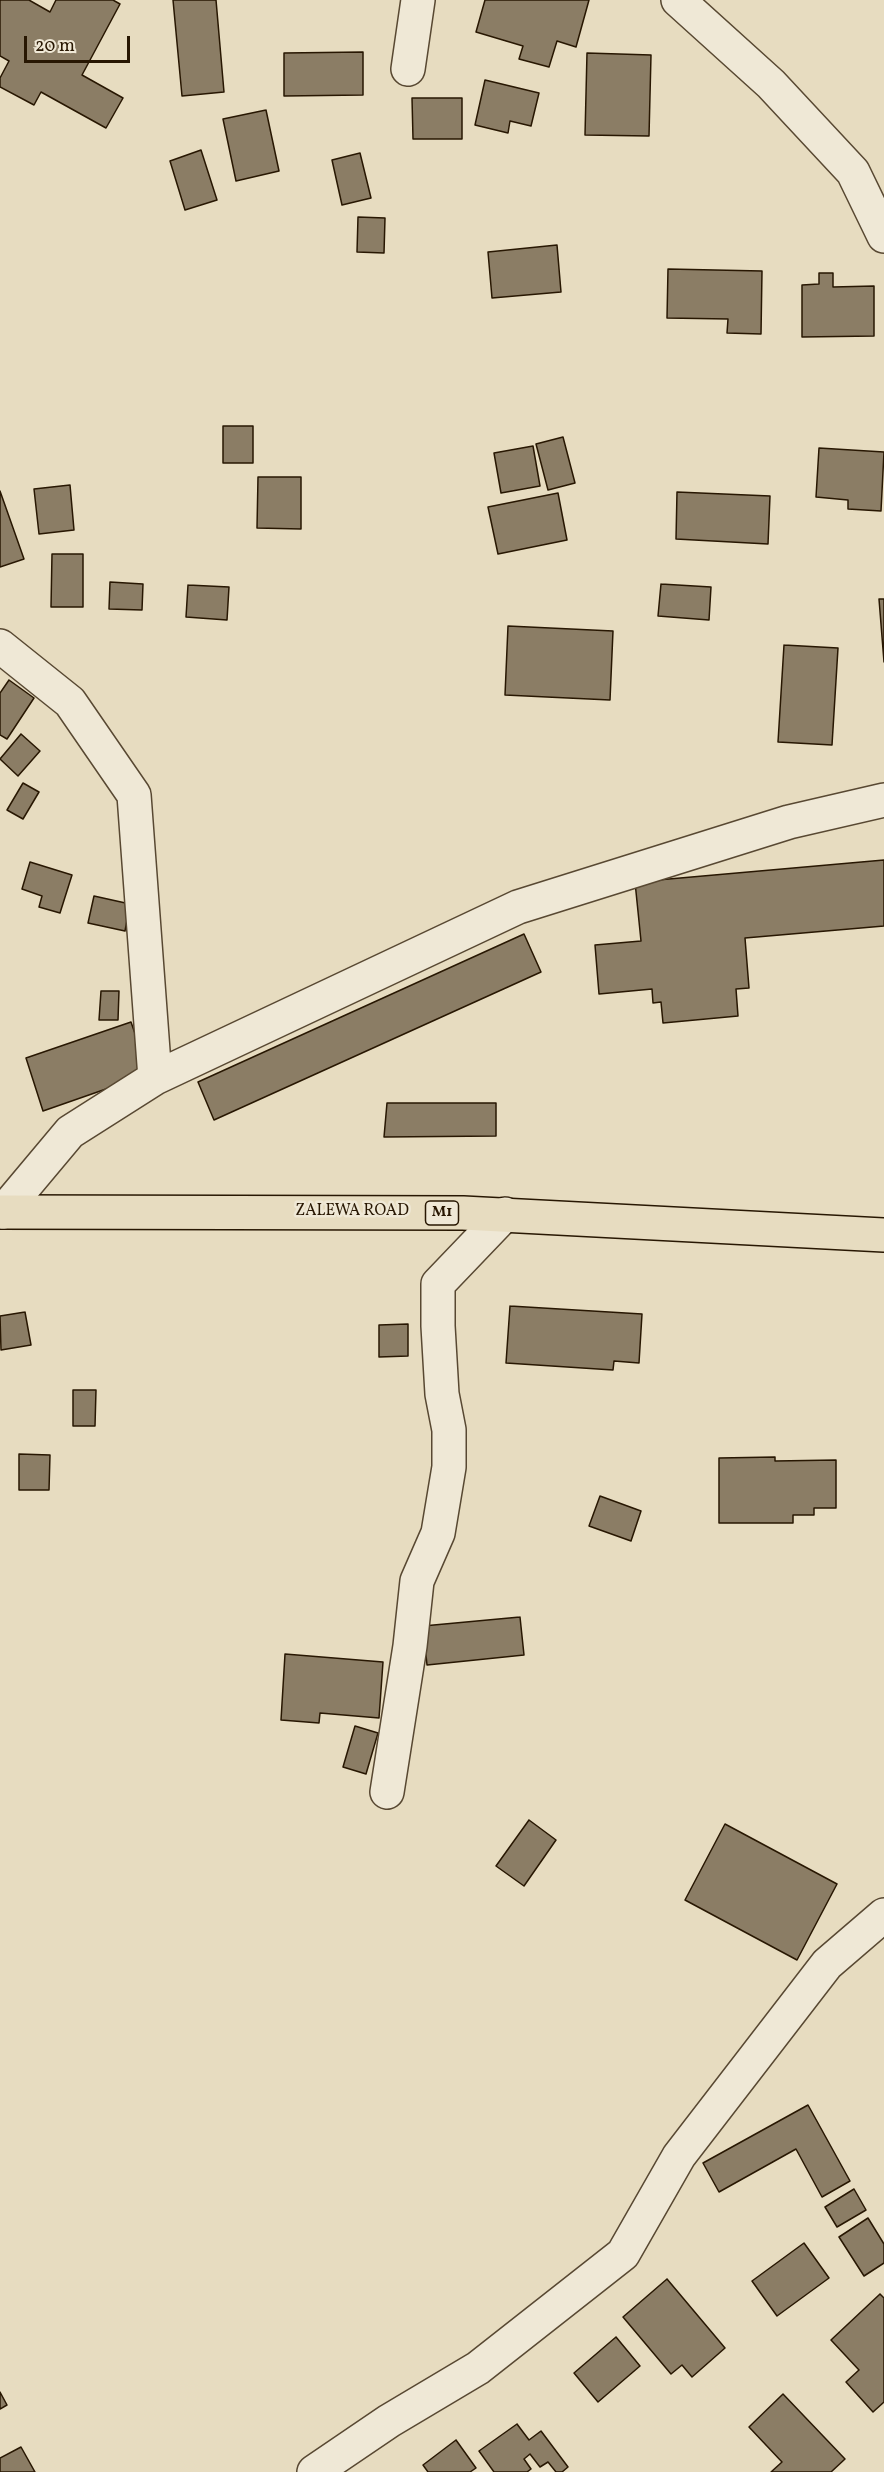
<!DOCTYPE html>
<style>
body{margin:0}
#map{position:relative;width:884px;height:2472px;overflow:hidden;background:#e7dcc0;font-family:Vollkorn,serif}
canvas{display:block}
.scale{position:absolute;left:24px;top:36px;width:106px;height:27px;box-sizing:border-box;border:3px solid #281702;border-top:0;padding-left:8px;font-size:18px;line-height:21px;white-space:nowrap;color:#281702;-webkit-text-stroke:4px #efe8d6;paint-order:stroke}
</style>
<div id="map">
<canvas width="884" height="2472"></canvas>
<div class="scale">20 m</div>
</div>
<script>
const g = document.querySelector('canvas').getContext('2d');
g.lineJoin = 'round';
function paint(path, color) {
  g.fillStyle = color;
  g.fill(path, 'evenodd');
}
function shape(rows) {
  const path = new Path2D();
  for (const r of rows) {
    path.moveTo(r[0], r[1]);
    for (let i = 2; i < r.length; i += 2) path.lineTo(r[i], r[i + 1]);
  }
  return path;
}
function strokePath(path, color, width, dash) {
  g.strokeStyle = color;
  g.lineWidth = width;
  g.lineCap = dash ? 'butt' : 'round';
  g.setLineDash(dash || []);
  g.stroke(path);
}
function label(font, color, halo, rows, align = 'center') {
  g.font = font + ' Vollkorn,serif';
  g.lineWidth = 5;
  g.setLineDash([]);
  g.textBaseline = 'middle';
  g.strokeStyle = halo;
  g.fillStyle = color;
  for (const [text, x, y, turn = 0] of rows) {
    g.save();
    g.translate(x, y);
    g.rotate((+turn || 0) * Math.PI / 180);
    g.textAlign = isNaN(turn) ? turn : align;
    if (halo) g.strokeText(text, 0, 0);
    g.fillText(text, 0, 0);
    g.restore();
  }
}
const building = shape([
 [0,0,29,0,50,12,56,0,113,0,120,4,82,75,123,98,106,128,41,92,34,105,0,87,0,78,9,61,0,56,0,0],
 [173,0,216,0,224,92,182,96,173,0],
 [485,0,589,0,576,47,557,41,549,67,519,59,523,46,476,32,485,0],
 [363,52,363,95,284,96,284,53,363,52],
 [587,53,651,55,649,136,585,135,587,53],
 [485,80,539,93,531,126,510,121,508,133,475,125,485,80],
 [412,98,462,98,462,139,413,139,412,98],
 [266,110,279,171,236,181,223,119,266,110],
 [201,150,217,200,185,210,170,161,201,150],
 [360,153,371,198,342,205,332,160,360,153],
 [358,217,385,218,384,253,357,252,358,217],
 [557,245,561,292,492,298,488,252,557,245],
 [668,269,762,271,761,334,727,333,728,319,667,318,668,269],
 [819,273,833,273,833,287,874,286,874,336,802,337,802,285,819,284,819,273],
 [223,426,253,426,253,463,223,463,223,426],
 [563,437,575,483,548,490,536,444,563,437],
 [533,446,540,486,501,493,494,453,533,446],
 [819,448,884,452,881,511,848,509,848,500,816,497,819,448],
 [258,477,301,477,301,529,257,528,258,477],
 [70,485,74,530,39,534,34,489,70,485],
 [0,491,24,559,0,567,0,491],
 [677,492,770,496,768,544,676,539,677,492],
 [558,493,567,540,498,554,488,507,558,493],
 [52,554,83,554,83,607,51,607,52,554],
 [110,582,143,584,142,610,109,609,110,582],
 [661,584,711,587,709,620,658,616,661,584],
 [188,585,229,587,227,620,186,617,188,585],
 [879,599,884,599,884,662,879,599],
 [508,626,613,631,610,700,505,695,508,626],
 [784,645,838,648,832,745,778,742,784,645],
 [9,680,34,698,7,739,0,735,0,693,9,680],
 [21,734,40,751,18,776,0,759,21,734],
 [23,783,39,792,23,819,7,810,23,783],
 [884,860,884,926,745,938,749,988,736,989,738,1016,663,1023,661,1002,653,1003,652,989,599,994,595,945,641,941,635,882,884,860],
 [30,862,72,875,60,913,39,907,42,896,22,889,30,862],
 [94,896,130,904,125,931,88,923,94,896],
 [524,934,541,972,214,1120,198,1082,524,934],
 [101,991,119,991,118,1020,99,1020,101,991],
 [131,1022,149,1074,43,1111,26,1058,131,1022],
 [387,1103,496,1103,496,1136,384,1137,387,1103],
 [510,1306,642,1314,639,1363,614,1361,613,1370,506,1363,510,1306],
 [25,1312,31,1345,1,1350,0,1316,25,1312],
 [408,1324,408,1356,379,1357,379,1325,408,1324],
 [73,1390,96,1390,95,1426,73,1426,73,1390],
 [19,1454,50,1455,49,1490,19,1490,19,1454],
 [775,1457,775,1461,836,1460,836,1508,814,1508,814,1515,793,1515,793,1523,719,1523,719,1458,775,1457],
 [600,1496,641,1511,631,1541,589,1526,600,1496],
 [520,1617,524,1655,427,1665,423,1626,520,1617],
 [285,1654,383,1662,379,1718,320,1713,319,1723,281,1720,285,1654],
 [355,1726,378,1733,366,1774,343,1767,355,1726],
 [529,1820,556,1840,524,1886,496,1866,529,1820],
 [725,1824,837,1884,797,1960,685,1900,725,1824],
 [808,2105,850,2181,822,2197,796,2149,719,2192,703,2163,808,2105],
 [854,2189,866,2210,837,2227,825,2207,854,2189],
 [868,2218,884,2244,884,2263,864,2276,839,2237,868,2218],
 [804,2243,829,2278,777,2316,752,2281,804,2243],
 [667,2279,725,2348,692,2377,682,2365,671,2374,623,2317,667,2279],
 [880,2294,884,2298,884,2402,873,2412,846,2382,859,2370,831,2340,880,2294],
 [616,2337,640,2366,598,2402,574,2373,616,2337],
 [0,2392,7,2405,0,2409,0,2392],
 [783,2394,845,2459,831,2472,771,2472,782,2462,749,2427,783,2394],
 [517,2424,529,2440,541,2431,568,2467,562,2472,556,2472,548,2462,540,2467,530,2454,524,2459,531,2469,527,2472,494,2472,479,2451,517,2424],
 [456,2440,476,2468,470,2472,428,2472,423,2465,456,2440],
 [21,2447,35,2472,0,2472,0,2458,21,2447]
]);
paint(building, '#8b7d65');
strokePath(building, '#281702', 1.5);
const minor = shape([
 [678,0,771,84,853,172,884,236],
 [408,69,418,0],
 [0,646,70,702,134,795,155,1078],
 [3,1212,70,1132,155,1078,518,907,789,822,884,800],
 [387,1792,410,1646,417,1581,438,1533,449,1467,449,1430,442,1394,438,1326,438,1284,505,1214],
 [314,2472,389,2421,478,2368,623,2254,679,2156,827,1964,884,1915]
]);
const trunk = shape([
 [0,1212,463,1213,884,1235]
]);
strokePath(minor, '#584832', 36);
strokePath(trunk, '#281702', 36);
strokePath(minor, '#efe8d6', 33);
strokePath(trunk, '#e7dcc0', 33);
for (const [x, y, w] of [
 [442,1213,33]
]) {
  const box = new Path2D();
  box.roundRect(x - w / 2, y - 12, w, 24, 4.5);
  g.fillStyle = '#efe8d6';
  g.fill(box);
  strokePath(box, '#281702', 1.5);
}
label('bold 15px', '#281702', null, [
 ["M1",442,1213]
]);
label('16px', '#281702', '#efe8d6', [
 ["ZALEWA ROAD",352,1212]
]);
</script>
